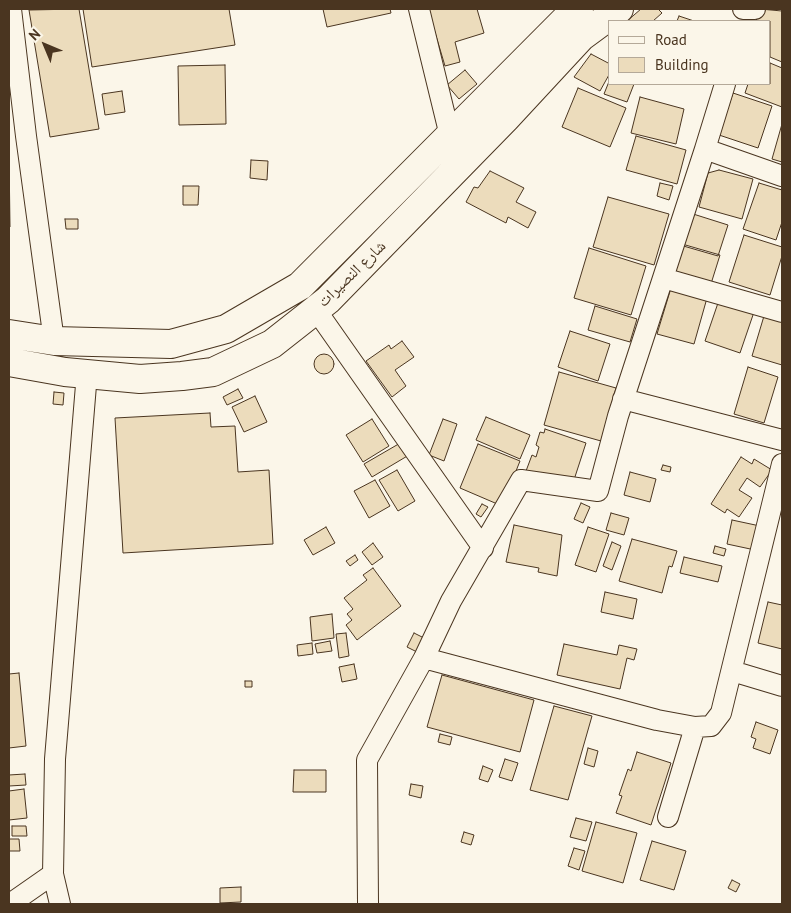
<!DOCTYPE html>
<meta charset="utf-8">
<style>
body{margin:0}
#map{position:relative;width:791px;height:913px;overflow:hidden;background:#fbf6e9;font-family:"PT Sans",sans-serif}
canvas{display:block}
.frame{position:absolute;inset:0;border:10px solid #4a3520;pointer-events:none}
.legend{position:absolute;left:608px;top:20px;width:162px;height:65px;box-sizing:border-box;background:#fbf6e9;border:1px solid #b4a999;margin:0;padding:6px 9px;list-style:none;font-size:15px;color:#4a3520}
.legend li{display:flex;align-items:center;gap:10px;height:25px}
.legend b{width:25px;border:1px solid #b4a999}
.north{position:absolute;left:20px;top:20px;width:50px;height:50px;-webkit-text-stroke:4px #fbf6e9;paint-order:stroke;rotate:315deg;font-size:14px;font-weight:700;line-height:20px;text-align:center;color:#4a3520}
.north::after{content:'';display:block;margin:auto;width:18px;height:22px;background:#4a3520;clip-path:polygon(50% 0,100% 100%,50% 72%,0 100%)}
</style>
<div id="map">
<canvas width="791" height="913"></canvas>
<div class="frame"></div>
<ul class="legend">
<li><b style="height:6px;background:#fbf6e9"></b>Road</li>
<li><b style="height:14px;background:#ecdcbc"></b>Building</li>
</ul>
<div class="north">N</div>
</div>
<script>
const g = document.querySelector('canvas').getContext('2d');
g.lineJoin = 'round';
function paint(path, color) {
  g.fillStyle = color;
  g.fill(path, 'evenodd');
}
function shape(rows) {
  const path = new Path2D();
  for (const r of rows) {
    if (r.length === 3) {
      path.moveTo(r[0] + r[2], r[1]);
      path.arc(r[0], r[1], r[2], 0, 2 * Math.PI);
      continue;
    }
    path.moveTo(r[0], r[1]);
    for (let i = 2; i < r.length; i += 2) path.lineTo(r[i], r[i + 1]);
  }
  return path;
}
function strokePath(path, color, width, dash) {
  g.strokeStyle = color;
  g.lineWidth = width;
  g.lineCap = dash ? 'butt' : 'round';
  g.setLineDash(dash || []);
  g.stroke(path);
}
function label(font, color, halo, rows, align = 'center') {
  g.font = font + ' "PT Sans","Noto Naskh Arabic",sans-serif';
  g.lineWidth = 4;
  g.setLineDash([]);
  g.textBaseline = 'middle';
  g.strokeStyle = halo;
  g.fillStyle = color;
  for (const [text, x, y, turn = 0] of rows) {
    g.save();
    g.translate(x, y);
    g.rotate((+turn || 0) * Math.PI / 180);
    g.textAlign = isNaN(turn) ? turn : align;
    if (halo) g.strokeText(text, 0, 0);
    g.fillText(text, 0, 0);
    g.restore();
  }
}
const building = shape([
 [79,9,99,129,50,137,29,10,79,9],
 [83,9,229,9,235,45,92,67,83,9],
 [323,9,390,9,391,13,327,27,323,9],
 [428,9,477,9,484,33,455,42,460,62,445,66,428,9],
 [641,9,658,9,662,13,653,21,627,21,641,9],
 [760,9,782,11,782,62,770,57,770,21,756,21,760,9],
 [679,16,694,21,677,21,679,16],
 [591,54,610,64,610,73,600,91,574,77,591,54],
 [770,63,782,68,782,107,745,93,748,84,770,84,770,63],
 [225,65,226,124,179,125,178,66,225,65],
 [465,70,477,84,459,99,447,85,465,70],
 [610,79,610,84,634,84,627,102,604,94,610,79],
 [578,88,626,108,610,147,562,127,578,88],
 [122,91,125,112,105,115,102,94,122,91],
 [733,93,772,106,758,148,719,135,733,93],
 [640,97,684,109,676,144,631,133,640,97],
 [782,124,782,162,772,159,782,124],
 [636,136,686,150,677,184,626,170,636,136],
 [9,154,10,227,9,227,9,154],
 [251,160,268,161,267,180,250,178,251,160],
 [719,170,753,179,742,219,699,207,708,173,719,170],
 [490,171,524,188,516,202,536,212,528,228,508,217,506,223,466,202,474,187,478,188,490,171],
 [660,183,673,186,669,200,657,196,660,183],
 [759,183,782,190,782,222,776,240,743,229,759,183],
 [183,186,199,186,198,205,183,205,183,186],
 [608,197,669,214,654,265,593,247,608,197],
 [690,213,728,225,718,256,680,245,690,213],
 [65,219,78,219,78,229,66,229,65,219],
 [744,235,782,247,782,256,770,295,729,282,744,235],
 [682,244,720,255,710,287,672,275,682,244],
 [589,248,646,266,631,315,574,298,589,248],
 [671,288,707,298,694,344,657,334,671,288],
 [719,300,754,312,740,353,705,341,719,300],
 [595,306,637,319,630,342,588,330,595,306],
 [764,316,782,322,782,365,752,356,764,316],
 [570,331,610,344,598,381,558,367,570,331],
 [402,341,414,357,395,370,406,386,392,397,366,361,389,345,391,349,402,341],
 [324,364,10],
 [748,367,778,377,764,423,734,414,748,367],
 [559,372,616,388,601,441,544,425,559,372],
 [238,389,243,398,227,405,223,397,238,389],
 [54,392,64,393,63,405,53,404,54,392],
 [255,396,267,422,244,432,232,407,255,396],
 [210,413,211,427,235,426,238,472,269,470,273,544,123,553,115,418,210,413],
 [486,417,530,435,520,459,476,440,486,417],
 [372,419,389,446,363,462,346,435,372,419],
 [443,419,457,424,444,461,429,455,443,419],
 [545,429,586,443,572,486,526,471,532,455,536,457,539,447,536,445,540,432,544,433,545,429],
 [402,442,409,455,372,477,364,464,402,442],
 [478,444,520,461,502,506,460,488,478,444],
 [741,457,752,464,754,459,772,470,760,487,747,478,739,490,752,498,739,517,727,509,725,513,711,504,741,457],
 [663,465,671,467,670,472,661,470,663,465],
 [397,470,415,501,398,511,379,480,397,470],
 [630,472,656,479,650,502,624,495,630,472],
 [375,480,390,506,369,518,354,491,375,480],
 [581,503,590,507,583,523,574,519,581,503],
 [482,504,488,507,481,517,476,514,482,504],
 [611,513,629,518,624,535,606,530,611,513],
 [732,520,760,526,755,550,727,544,732,520],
 [514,525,562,535,557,576,538,572,539,568,506,562,514,525],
 [326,527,335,543,313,555,304,540,326,527],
 [588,527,609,534,596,572,575,565,588,527],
 [632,539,677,551,672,567,669,566,662,593,619,581,632,539],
 [612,542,621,546,612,570,603,566,612,542],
 [373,543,383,557,372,565,362,552,373,543],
 [715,546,726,549,724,556,713,553,715,546],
 [355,555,358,560,350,566,346,561,355,555],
 [684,557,722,566,718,582,680,573,684,557],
 [373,568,401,606,357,640,346,625,352,620,347,614,353,609,344,598,367,580,363,575,373,568],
 [605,592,637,599,633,619,601,612,605,592],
 [768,602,782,605,782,649,758,643,768,602],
 [332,614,334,638,312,641,310,617,332,614],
 [346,633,349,656,339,658,336,634,346,633],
 [414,633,426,639,419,653,407,647,414,633],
 [330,641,332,651,317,653,315,644,330,641],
 [312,643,313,654,298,656,297,645,312,643],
 [564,644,617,655,619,645,637,649,634,660,627,658,620,689,557,675,564,644],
 [354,664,357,679,342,682,339,667,354,664],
 [19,673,26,746,9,748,9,674,19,673],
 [442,675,534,700,520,752,427,727,442,675],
 [245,681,252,681,252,687,245,687,245,681],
 [554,706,592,716,568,800,530,790,554,706],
 [756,722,778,730,770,754,753,748,756,739,751,737,756,722],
 [440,734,452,737,450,745,438,742,440,734],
 [588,748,598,751,594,767,584,764,588,748],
 [637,752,671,763,651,825,616,813,622,796,619,795,628,769,631,771,637,752],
 [505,759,518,763,512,781,499,777,505,759],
 [483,766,493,770,488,782,479,779,483,766],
 [294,770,326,770,326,792,293,792,294,770],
 [25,774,26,785,9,786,9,775,25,774],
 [411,784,423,786,421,798,409,795,411,784],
 [24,789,27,818,9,820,9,791,24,789],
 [576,818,592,822,586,841,570,837,576,818],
 [596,822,637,833,623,883,582,871,596,822],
 [12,826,26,826,27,836,12,836,12,826],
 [464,832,474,835,471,845,461,842,464,832],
 [9,839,19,839,20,851,9,851,9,839],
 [652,841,686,851,674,890,640,880,652,841],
 [574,848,585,851,579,870,568,866,574,848],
 [732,880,740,884,736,892,728,888,732,880],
 [241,887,241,902,220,903,220,888,241,887]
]);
paint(building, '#ecdcbc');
strokePath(building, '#4a3520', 1);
const street = shape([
 [11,9,26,136,54,341],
 [419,9,450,136],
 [743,9,755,9],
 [725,84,705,149,782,176],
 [663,278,705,149],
 [316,310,483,548],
 [623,399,782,440],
 [424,658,657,720,695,727,668,817],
 [732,671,782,686],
 [695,727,711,726,721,713,782,464],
 [10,904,53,874],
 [60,904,53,874,55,759,87,373],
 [368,904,367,760,424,658,451,601,521,480,598,491,618,416,663,278,782,312]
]);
const secondary = shape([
 [9,334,54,341,171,344,226,329,300,286,566,19,579,9],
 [9,362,65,372,140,379,182,376,213,372,272,344,328,300,505,119,581,37,619,9]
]);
strokePath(street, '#4a3520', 22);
strokePath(secondary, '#4a3520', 30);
strokePath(street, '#fbf6e9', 20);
strokePath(secondary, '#fbf6e9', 28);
label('16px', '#4a3520', '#fbf6e9', [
 ["شارع النصيرات",352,274,-44]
]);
</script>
